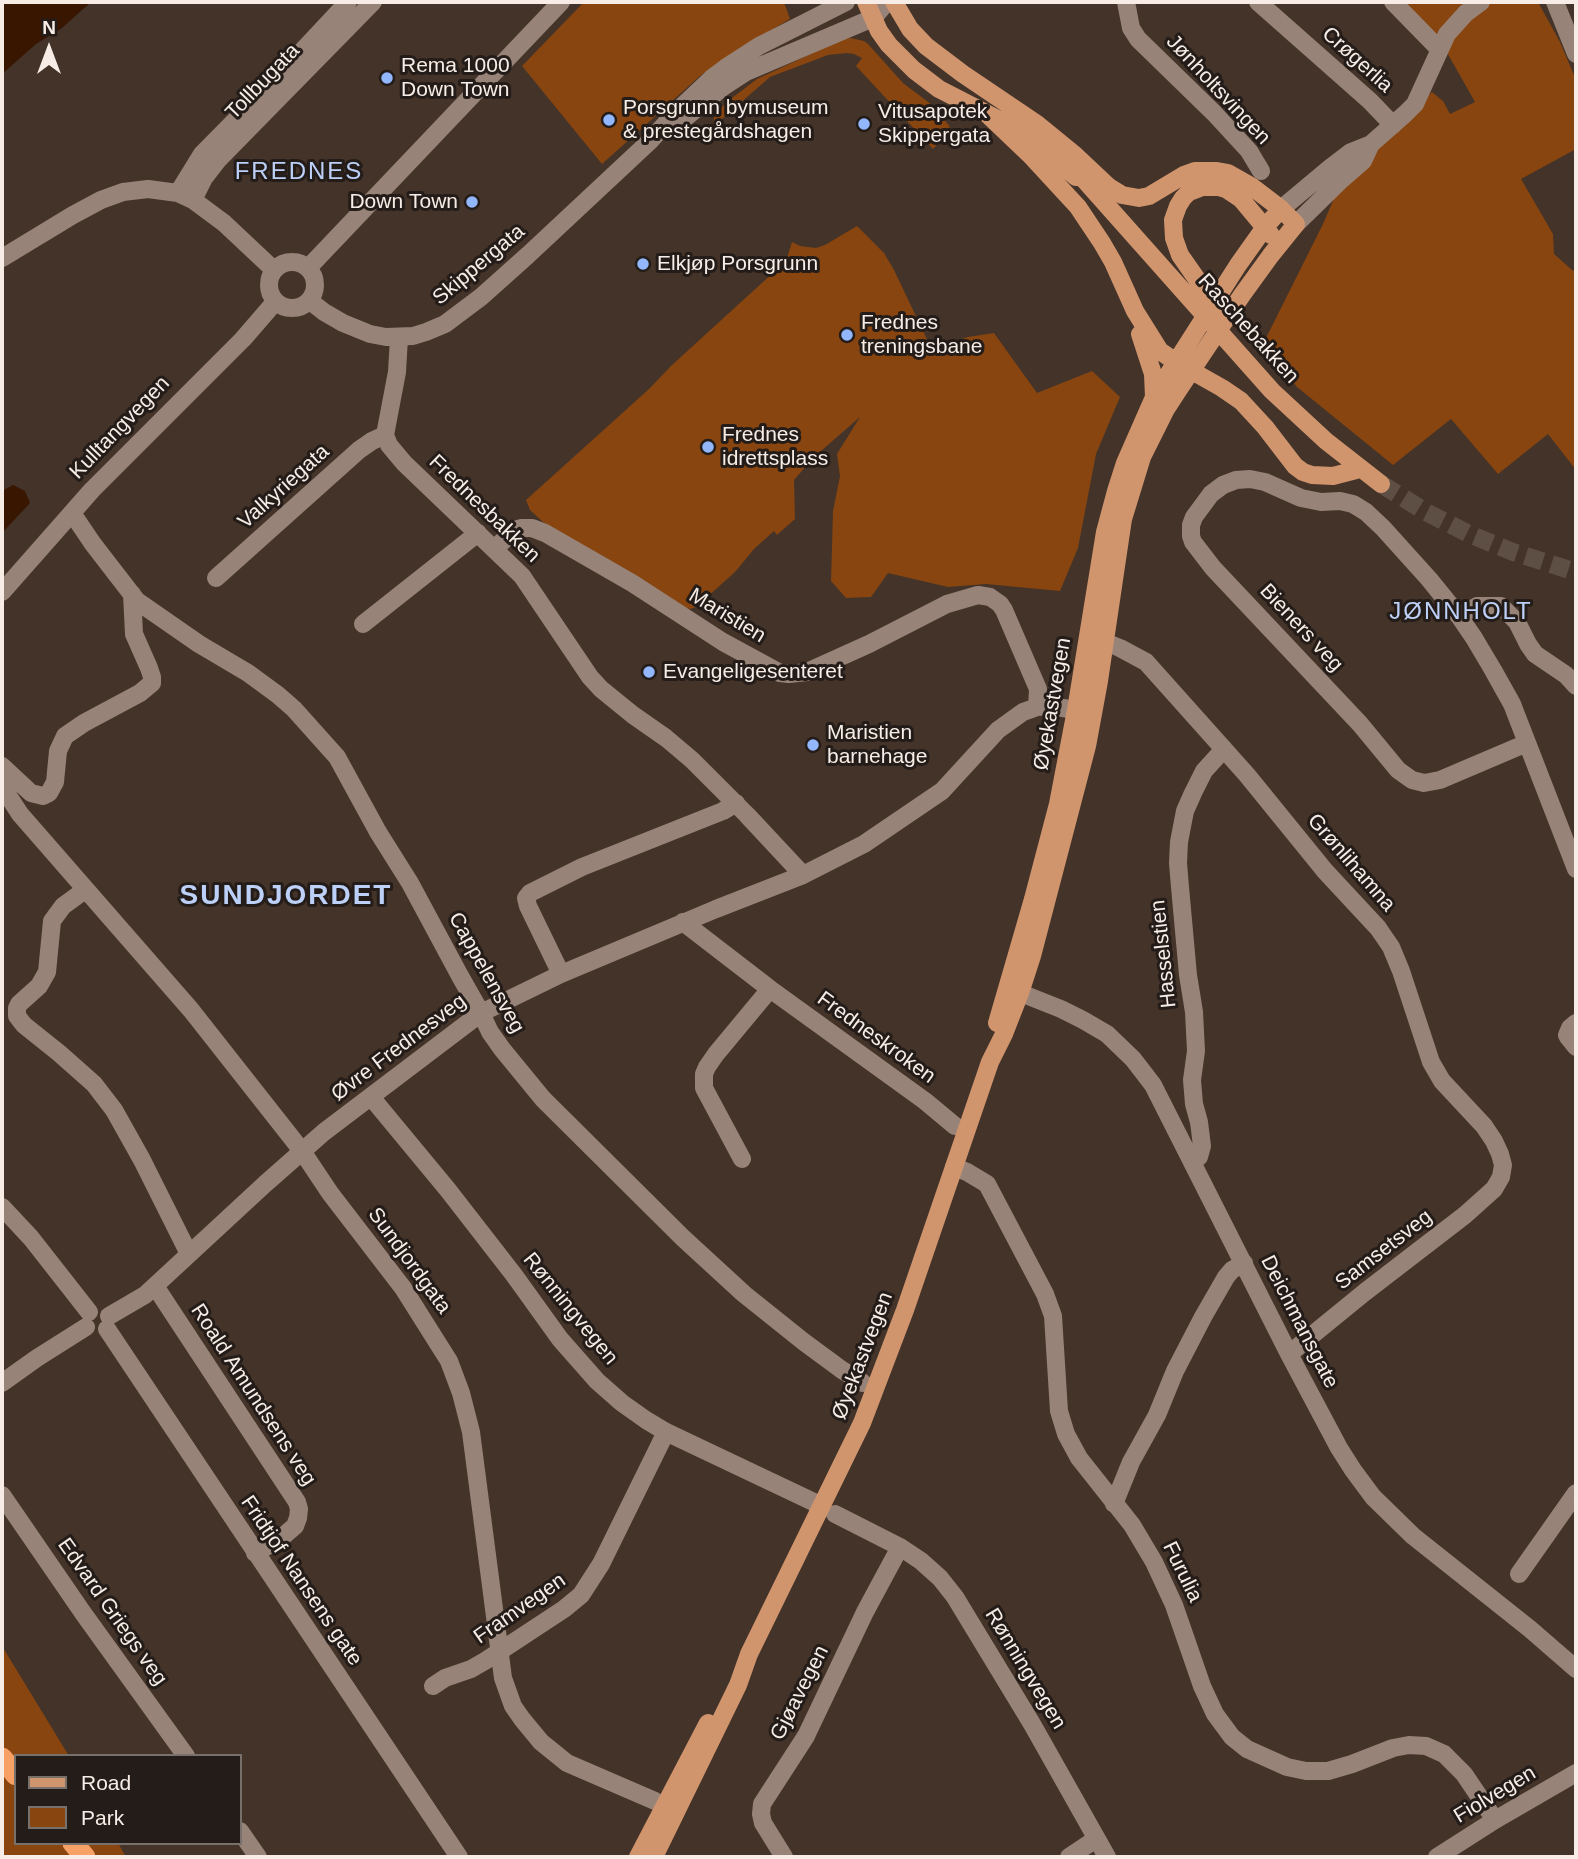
<!DOCTYPE html>
<meta charset="utf-8">
<style>
body{margin:0}
#map{position:relative;width:1578px;height:1859px;overflow:hidden;background:#433329;font-family:Helvetica,sans-serif}
canvas{display:block}
.frame{position:absolute;inset:0;border:4px solid #f7ede6;pointer-events:none}
.legend{position:absolute;left:14px;top:1754px;width:228px;height:91px;box-sizing:border-box;background:#241c18;border:2px solid #78706a;margin:0;padding:9px 12px;list-style:none;font-size:21px;color:#f7ede6}
.legend li{display:flex;align-items:center;gap:14px;height:35px}
.legend b{width:35px;border:2px solid #78706a}
.north{position:absolute;left:14px;top:14px;width:70px;height:70px;-webkit-text-stroke:5px #241c18;paint-order:stroke;rotate:0deg;font-size:19px;font-weight:700;line-height:28px;text-align:center;color:#f7ede6}
.north::after{content:'';display:block;margin:auto;width:24px;height:32px;background:#f7ede6;clip-path:polygon(50% 0,100% 100%,50% 72%,0 100%)}
</style>
<div id="map">
<canvas width="1578" height="1859"></canvas>
<div class="frame"></div>
<ul class="legend">
<li><b style="height:9px;background:#d1956e"></b>Road</li>
<li><b style="height:19px;background:#88450f"></b>Park</li>
</ul>
<div class="north">N</div>
</div>
<script>
const g = document.querySelector('canvas').getContext('2d');
g.lineJoin = 'round';
function paint(path, color) {
  g.fillStyle = color;
  g.fill(path, 'evenodd');
}
function shape(rows) {
  const path = new Path2D();
  for (const r of rows) {
    if (r.length === 3) {
      path.moveTo(r[0] + r[2], r[1]);
      path.arc(r[0], r[1], r[2], 0, 2 * Math.PI);
      continue;
    }
    path.moveTo(r[0], r[1]);
    for (let i = 2; i < r.length; i += 2) path.lineTo(r[i], r[i + 1]);
  }
  return path;
}
function strokePath(path, color, width, dash) {
  g.strokeStyle = color;
  g.lineWidth = width;
  g.lineCap = dash ? 'butt' : 'round';
  g.setLineDash(dash || []);
  g.stroke(path);
}
function label(font, color, halo, rows, align = 'center') {
  g.font = font + ' Helvetica,sans-serif';
  g.lineWidth = 6;
  g.setLineDash([]);
  g.textBaseline = 'middle';
  g.strokeStyle = halo;
  g.fillStyle = color;
  for (const [text, x, y, turn = 0] of rows) {
    g.save();
    g.translate(x, y);
    g.rotate((+turn || 0) * Math.PI / 180);
    g.textAlign = isNaN(turn) ? turn : align;
    if (halo) g.strokeText(text, 0, 0);
    g.fillText(text, 0, 0);
    g.restore();
  }
}
paint(shape([
 [584,2,784,2,790,19,739,49,700,76,602,164,522,66],
 [1402,2,1538,2,1560,42,1576,80,1576,149,1521,179,1553,234,1554,254,1572,270,1576,271,1576,470,1548,434,1498,474,1451,419,1393,465,1297,387,1263,344,1323,224,1345,173,1432,92,1443,101,1450,114,1475,102,1441,42],
 [850,38,864,41,868,44,903,83,936,108,950,127,947,134,933,149,856,66,862,58,854,54,847,53,828,55,770,77,715,125,713,124,714,118,718,111,728,101,757,79,843,39],
 [857,226,884,253,894,270,933,352,939,347,968,337,994,333,1037,393,1092,371,1120,397,1096,454,1078,548,1060,591,986,584,948,587,888,573,871,597,846,598,831,581,833,511,840,476,837,454,860,417,813,458,794,480,795,519,777,535,774,531,754,549,735,572,696,607,690,609,685,608,543,522,530,510,526,500,649,389,672,365,786,261,792,242,800,246,816,248,825,245],
 [2,1646,69,1756,16,1756,16,1843,118,1843,126,1857,2,1857]
]), '#88450f');
paint(shape([
 [2,2,91,2,62,28,36,44,2,74],
 [13,485,25,491,30,503,2,533,2,491]
]), '#391600');
strokePath(shape([
 [1381,484,1426,512,1469,534,1513,552,1576,572]
]), '#5e4f45', 18, [18, 9]);
strokePath(shape([
 [1126,2,1131,28,1138,39,1214,113,1249,151,1261,171],
 [1258,2,1370,101,1393,125],
 [1393,2,1439,49],
 [1555,2,1576,54],
 [685,118,723,87,746,72,873,18,887,2],
 [178,193,202,154,276,79,348,2],
 [193,200,204,178,218,160,373,2],
 [1281,209,1330,168,1351,152,1371,144,1405,114,1415,104,1447,34,1466,13,1481,2],
 [1296,224,1340,181,1363,161,1371,144],
 [2,258,73,215,101,200,123,192,148,189,178,193,193,200,224,223,274,270],
 [292,285,23],
 [308,268,561,2],
 [310,301,324,312,343,323,370,334,386,337,413,336,426,332,445,324,481,297,528,255,650,141,675,113,712,78,728,66,759,46,846,2],
 [399,338,397,372,385,435,389,445,404,463,522,576,590,677,601,689,633,715,666,738,692,760,747,815,803,875],
 [72,513,93,544,137,601,199,644,248,673,278,695,294,709,328,747,337,757,378,832,410,883,460,976,481,1013,490,1032,502,1049,543,1099,683,1238,744,1294,804,1342,842,1370,863,1383],
 [494,549,515,530,521,528,532,528,545,533,632,583,723,642,780,673,789,674,807,672,869,644,947,604,978,595,990,597,1000,604,1004,610,1038,689,1037,707],
 [216,578,359,450,372,441,385,435],
 [2,592,92,490,243,339,275,302],
 [1459,616,1477,606,1501,606,1517,622,1528,644,1535,654,1566,675,1576,686],
 [363,624,478,533],
 [1090,640,1105,642,1120,648,1146,662,1247,775,1325,871,1378,928,1391,947,1401,971,1431,1062,1442,1081,1484,1126,1494,1141,1500,1154,1503,1165,1501,1177,1494,1189,1465,1215,1365,1292,1289,1354],
 [1527,743,1440,780,1424,783,1412,780,1398,770,1360,724,1213,568,1193,542,1191,536,1191,525,1194,517,1211,494,1223,485,1236,480,1250,479,1265,482,1301,498,1321,502,1340,501,1353,504,1366,512,1383,528,1429,579,1459,616,1474,638,1493,670,1512,704,1576,869],
 [2,766,31,793,43,796,49,793,55,782,58,751,65,736,84,723,140,693,152,683,152,677,149,668,134,634,132,594],
 [2,778,7,794,20,814,191,1010,302,1151,330,1193,403,1288,449,1361,461,1393,471,1432,503,1678,513,1706,522,1719,541,1742,567,1763,655,1801],
 [85,890,63,906,52,921,47,972,39,986,19,1004,17,1008,17,1016,24,1025,59,1053,94,1084,114,1110,142,1160,189,1254],
 [683,922,770,989,925,1101,955,1126],
 [561,974,528,906,526,898,530,893,582,867,723,811,736,803],
 [1008,988,1061,1009,1083,1020,1107,1034,1133,1059,1153,1085,1289,1354,1339,1448,1353,1470,1373,1497,1413,1536,1530,1629,1576,1669],
 [1576,1023,1570,1028,1567,1035,1568,1037,1576,1047],
 [371,1097,448,1190,514,1275,560,1339,597,1381,622,1403,646,1420,666,1432,822,1506],
 [742,1159,704,1088,704,1074,707,1067,716,1054,770,989],
 [1192,1162,1199,1157,1202,1146,1199,1122,1194,1104,1192,1080,1196,1051,1194,1012,1188,975,1180,887,1178,863,1179,842,1185,811,1193,793,1204,771,1224,749],
 [954,1167,967,1172,987,1184,1045,1294,1053,1316,1059,1411,1066,1434,1079,1458,1132,1525,1154,1562,1174,1605,1202,1686,1215,1714,1232,1737,1247,1749,1287,1767,1306,1771,1328,1771,1352,1764,1393,1748,1409,1745,1426,1746,1444,1754,1464,1774,1495,1820],
 [2,1207,31,1238,89,1312],
 [155,1286,297,1502,299,1509,298,1518,295,1526,280,1539,255,1553],
 [109,1316,145,1295,265,1184,324,1132,481,1013,561,974,716,909,803,875,864,844,942,791,998,730,1023,712,1037,707,1049,706,1090,712],
 [107,1329,459,1857],
 [2,1383,37,1358,86,1327],
 [2,1495,83,1613,186,1756],
 [1114,1504,1131,1462,1157,1415,1175,1371,1203,1317,1226,1277,1232,1270,1244,1263],
 [835,1514,900,1547,921,1561,940,1578,955,1597,1032,1724,1107,1857],
 [1519,1574,1576,1493],
 [433,1686,445,1678,471,1669,485,1661,564,1609,581,1595,601,1564,666,1432],
 [240,1831,258,1857],
 [784,1857,763,1823,761,1814,762,1804,806,1736,865,1612,900,1547],
 [1069,1857,1096,1839],
 [1437,1857,1495,1820,1576,1773]
]), '#978378', 18);
strokePath(shape([
 [866,2,879,31,889,45,914,70,939,89,1011,126,1031,139,1076,177],
 [894,2,910,29,926,46,963,74,1037,124,1045,134],
 [987,114,1030,155,1078,207,1102,243,1113,262,1135,311,1160,351,1176,362,1222,388,1241,401,1265,427,1295,466,1303,472,1312,475,1333,476,1360,469],
 [1072,166,1272,391,1326,441,1381,484],
 [1215,315,1203,288,1180,255,1174,238,1173,220,1178,206,1183,198,1189,192,1202,187,1219,187,1226,189,1241,199,1271,235],
 [1140,334,1153,374,1154,397],
 [997,1023,1033,899,1058,804,1076,710,1105,532,1116,491,1125,463,1154,397,1176,362,1238,265,1265,227,1281,209],
 [638,1857,708,1723],
 [654,1857,738,1685,749,1654,862,1423,905,1310,990,1062,1004,1034,1020,993,1032,956,1087,746,1099,681,1123,519,1142,457,1166,409,1179,389,1242,295,1271,255,1296,224,1281,209,1251,186,1228,173,1217,171,1195,171,1184,175,1149,196,1139,198,1122,195,1109,187,1075,155,1037,124]
]), '#d1956e', 18);
strokePath(shape([
 [2,1758,16,1775],
 [73,1843,85,1857]
]), '#f8a167', 21);
for (const [x, y, r, color] of [
 [387,78,7,"#93b7fd"],
 [609,120,7,"#93b7fd"],
 [864,124,7,"#93b7fd"],
 [472,202,7,"#93b7fd"],
 [643,264,7,"#93b7fd"],
 [847,335,7,"#93b7fd"],
 [708,447,7,"#93b7fd"],
 [649,672,7,"#93b7fd"],
 [813,745,7,"#93b7fd"]
]) {
  const dot = new Path2D();
  dot.arc(x, y, r, 0, 2 * Math.PI);
  g.fillStyle = color;
  g.fill(dot);
  strokePath(dot, '#241c18', 2.5);
}
label('21px', '#f7ede6', '#241c18', [
 ["Crøgerlia",1357,60,42],
 ["Tollbugata",263,82,-46],
 ["Jønholtsvingen",1218,90,47],
 ["Skippergata",479,265,-40],
 ["Raschebakken",1248,329,48],
 ["Kulltangvegen",120,428,-46],
 ["Valkyriegata",284,487,-42],
 ["Frednesbakken",484,509,44],
 ["Maristien",727,616,31],
 ["Bieners veg",1301,628,47],
 ["Øyekastvegen",1053,704,-80],
 ["Grønlihamna",1351,863,49],
 ["Hasselstien",1164,954,-96],
 ["Cappelensveg",486,973,61],
 ["Fredneskroken",876,1038,36],
 ["Øvre Frednesveg",399,1048,-37],
 ["Samsetsveg",1384,1250,-38],
 ["Sundjordgata",409,1261,54],
 ["Rønningvegen",570,1309,51],
 ["Deichmansgate",1299,1322,63],
 ["Øyekastvegen",863,1356,-69],
 ["Roald Amundsens veg",253,1395,57],
 ["Furulia",1182,1572,64],
 ["Fridtjof Nansens gate",301,1581,56],
 ["Framvegen",520,1609,-35],
 ["Edvard Griegs veg",112,1612,55],
 ["Rønningvegen",1025,1669,59],
 ["Gjøavegen",800,1693,-63],
 ["Fiolvegen",1495,1795,-31]
]);
label('21px', '#f7ede6', '#241c18', [
 ["Rema 1000",401,66],
 ["Down Town",401,90],
 ["Porsgrunn bymuseum",623,108],
 ["& prestegårdshagen",623,132],
 ["Vitusapotek",878,112],
 ["Skippergata",878,136],
 ["Down Town",458,202,"right"],
 ["Elkjøp Porsgrunn",657,264],
 ["Frednes",861,323],
 ["treningsbane",861,347],
 ["Frednes",722,435],
 ["idrettsplass",722,459],
 ["Evangeligesenteret",663,672],
 ["Maristien",827,733],
 ["barnehage",827,757]
], 'left');
g.letterSpacing = '2px';
label('24px', '#bcd0f8', '#241c18', [
 ["FREDNES",299,172],
 ["JØNNHOLT",1461,612]
]);
g.letterSpacing = '0px';
g.letterSpacing = '2px';
label('bold 28px', '#bcd0f8', '#241c18', [
 ["SUNDJORDET",286,896]
]);
g.letterSpacing = '0px';
</script>
